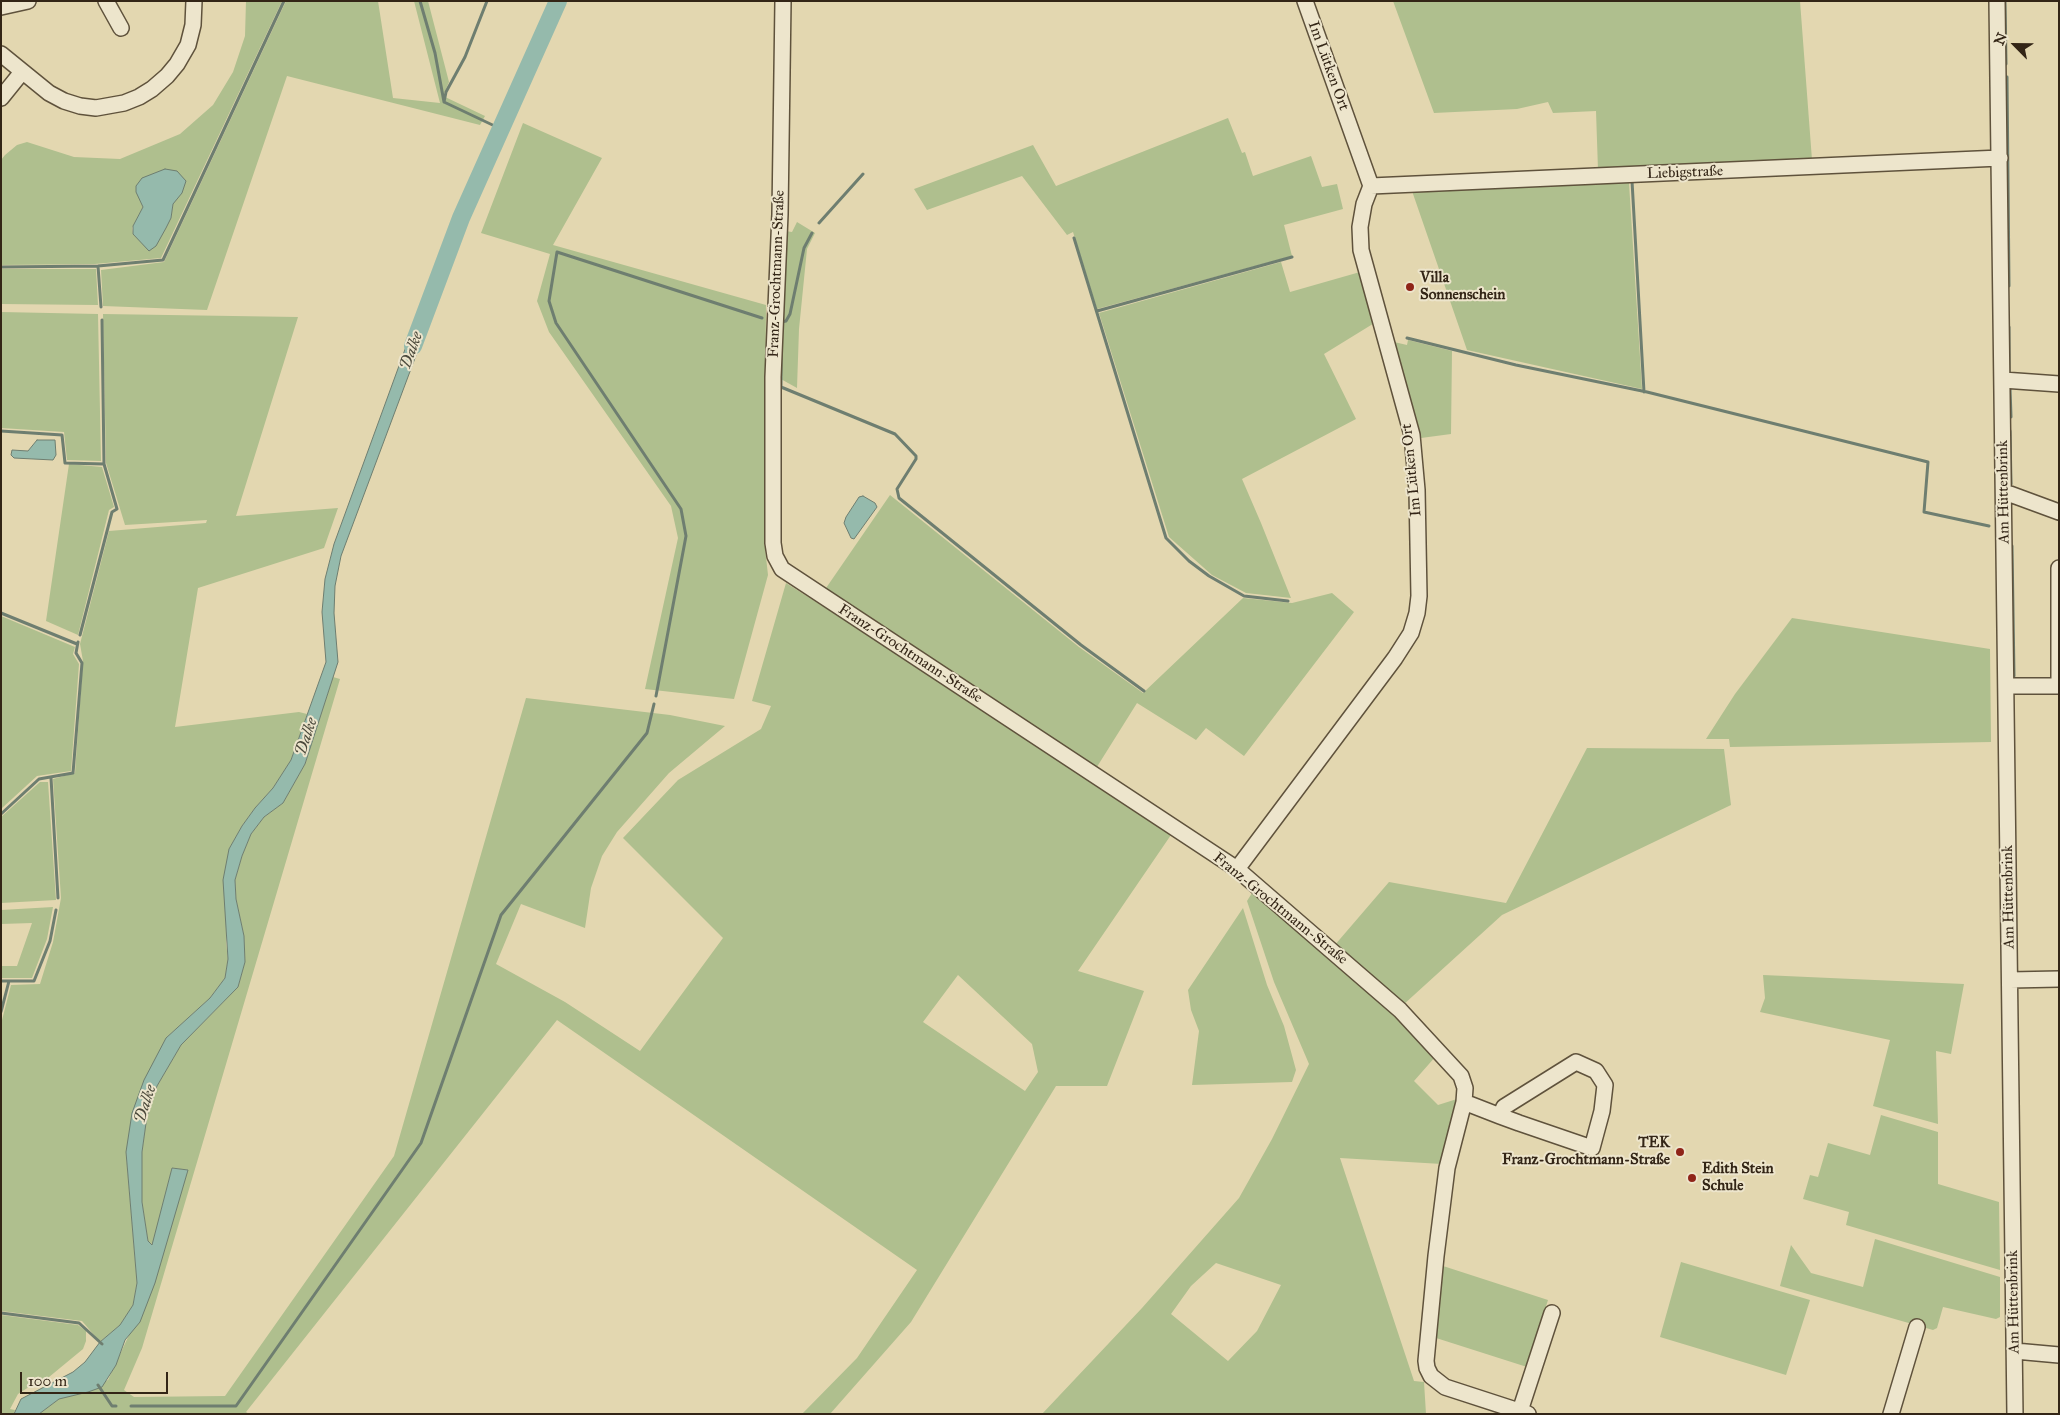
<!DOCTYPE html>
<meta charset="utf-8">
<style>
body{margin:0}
#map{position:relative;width:2060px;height:1415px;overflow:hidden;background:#e3d7b0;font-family:"IM FELL Great Primer",serif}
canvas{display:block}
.frame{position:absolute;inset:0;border:2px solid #332516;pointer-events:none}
.north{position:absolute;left:1990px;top:20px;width:50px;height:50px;-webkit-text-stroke:4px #ede5cc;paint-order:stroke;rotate:293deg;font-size:14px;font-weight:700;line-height:20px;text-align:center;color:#332516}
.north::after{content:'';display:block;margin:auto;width:18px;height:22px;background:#332516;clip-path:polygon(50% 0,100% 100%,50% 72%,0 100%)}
.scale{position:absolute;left:20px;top:1372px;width:148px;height:22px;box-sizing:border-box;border:2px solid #332516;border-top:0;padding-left:6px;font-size:15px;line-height:18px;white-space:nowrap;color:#332516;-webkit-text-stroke:4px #ede5cc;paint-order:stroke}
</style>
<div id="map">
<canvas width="2060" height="1415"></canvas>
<div class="frame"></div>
<div class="north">N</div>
<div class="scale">100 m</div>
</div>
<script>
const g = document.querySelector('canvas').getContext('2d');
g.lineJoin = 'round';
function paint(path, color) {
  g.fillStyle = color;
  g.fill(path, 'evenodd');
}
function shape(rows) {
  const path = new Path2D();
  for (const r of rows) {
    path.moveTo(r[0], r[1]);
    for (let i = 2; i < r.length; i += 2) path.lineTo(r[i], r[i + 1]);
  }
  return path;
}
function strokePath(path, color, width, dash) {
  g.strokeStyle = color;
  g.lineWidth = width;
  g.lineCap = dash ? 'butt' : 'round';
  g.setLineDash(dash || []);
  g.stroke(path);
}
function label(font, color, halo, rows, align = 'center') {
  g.font = font + ' "IM FELL Great Primer",serif';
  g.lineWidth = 4;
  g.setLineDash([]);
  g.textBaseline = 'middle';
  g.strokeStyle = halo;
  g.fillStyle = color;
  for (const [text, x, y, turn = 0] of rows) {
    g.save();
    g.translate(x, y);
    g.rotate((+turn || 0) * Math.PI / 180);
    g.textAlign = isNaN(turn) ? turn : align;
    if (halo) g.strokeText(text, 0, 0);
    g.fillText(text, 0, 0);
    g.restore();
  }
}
paint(shape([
 [246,1,282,1,161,258,95,264,1,265,1,160,5,155,17,145,27,142,74,157,120,159,180,134,213,105,233,72,245,36],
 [140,200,173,204,171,218,144,244,133,234,132,228,143,207],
 [286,1,378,1,393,98,440,103,414,1,428,1,449,82,443,96,485,116,480,125,287,76,207,310,103,306,101,270,164,262],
 [1393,1,1800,1,1812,160,1598,170,1596,111,1553,113,1548,102,1517,109,1434,113],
 [1228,118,1242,153,1245,152,1253,176,1311,156,1322,187,1337,184,1343,209,1284,225,1292,256,1097,309,1073,232,1067,235,1022,176,927,210,914,189,1033,145,1056,186],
 [523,123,602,158,553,245,766,305,764,539,768,575,734,699,645,689,678,538,671,506,549,332,537,301,550,254,481,233],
 [1629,183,1642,389,1467,350,1412,191],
 [797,222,815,233,807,249,799,329,797,388,779,378,785,231,792,232],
 [1281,262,1290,292,1360,272,1376,322,1324,354,1356,419,1242,479,1261,523,1291,598,1246,593,1212,575,1169,537,1099,313],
 [1,269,96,269,98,305,1,304],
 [1,312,98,314,101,461,67,460,64,432,1,428],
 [103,314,298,317,236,516,338,508,324,548,198,588,175,727,299,712,307,714,291,760,273,788,255,808,242,826,229,849,226,943,228,959,225,978,210,998,166,1038,126,1152,137,1283,133,1305,120,1325,100,1342,82,1321,1,1311,1,1024,11,985,40,984,53,942,61,898,53,779,75,773,83,661,80,644,109,531,206,523,207,520,125,525,106,463],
 [1408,340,1452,351,1451,434,1421,438,1394,342,1407,345],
 [69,464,102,467,114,507,109,510,78,635,46,621],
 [890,495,1079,647,1143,693,1243,598,1292,603,1332,593,1354,612,1244,756,1206,728,1196,740,1137,703,1095,770,824,591],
 [786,583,922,669,1173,832,1078,971,1144,991,1107,1086,1056,1086,911,1322,830,1414,802,1414,857,1358,917,1270,557,1020,246,1412,249,1414,39,1414,59,1399,108,1380,129,1335,188,1170,172,1168,153,1245,148,1241,142,1202,142,1152,147,1116,157,1086,181,1045,238,987,245,962,244,936,236,899,235,880,242,856,251,834,264,817,283,803,305,764,333,677,340,679,142,1348,124,1390,134,1397,225,1396,394,1156,526,698,670,715,725,726,669,773,617,832,602,856,591,888,585,928,521,904,496,964,565,1002,640,1051,723,938,623,838,678,780,761,729,771,706,752,701],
 [958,975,1032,1044,1038,1072,1025,1091,923,1022],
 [1,616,75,647,73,654,79,664,71,771,37,776,1,809],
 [1792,618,1990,649,1991,742,1730,747,1729,739,1706,739,1735,694],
 [1587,748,1724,749,1731,805,1502,915,1403,1005,1334,946,1389,882,1506,903],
 [40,782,48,782,56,900,1,903,1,817],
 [1252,893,1399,1018,1436,1056,1414,1081,1438,1105,1457,1099,1442,1164,1340,1158,1414,1381,1424,1382,1426,1414,1042,1414,1142,1308,1239,1198,1272,1139,1309,1064,1274,982,1247,901],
 [1216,1263,1281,1285,1257,1331,1228,1361,1171,1314,1191,1286],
 [53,907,47,939,32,978,1,978,1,966,17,966,32,923,1,924,1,910],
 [1243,908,1267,985,1284,1026,1296,1070,1292,1082,1192,1085,1199,1031,1191,1010,1188,990],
 [1763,975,1964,984,1951,1054,1936,1051,1938,1124,1873,1106,1890,1040,1760,1012,1765,998],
 [1881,1115,1938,1132,1938,1184,1999,1202,2000,1270,1846,1225,1849,1212,1803,1199,1810,1175,1818,1177,1828,1143,1870,1155],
 [1875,1239,2000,1277,2000,1317,1996,1319,1943,1307,1937,1328,1933,1330,1780,1286,1791,1245,1811,1273,1863,1287],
 [1681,1262,1810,1300,1786,1375,1660,1337],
 [1440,1265,1548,1300,1527,1367,1433,1337],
 [1,1315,78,1325,86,1331,86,1341,83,1349,43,1382,32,1385,18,1394,10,1409,15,1410,14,1414,1,1414]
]), '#afbf8e');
const water = shape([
 [165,169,177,171,186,181,182,193,173,204,171,218,166,228,156,246,149,251,133,234,133,226,143,207,136,192,136,186,142,178,165,169],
 [415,322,427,326,341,556,335,586,334,613,338,662,305,764,283,803,264,817,251,834,242,856,235,880,236,899,244,936,245,962,238,987,181,1045,157,1086,147,1116,142,1152,142,1202,148,1241,152,1245,172,1168,188,1170,155,1283,140,1322,125,1340,116,1365,102,1387,88,1392,59,1399,39,1414,14,1414,21,1399,73,1372,85,1362,100,1342,120,1325,133,1305,137,1283,126,1152,132,1113,144,1080,166,1038,210,998,225,978,228,959,223,880,229,849,242,826,255,808,273,788,291,760,326,662,322,612,325,579,334,544,415,322],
 [37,440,55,440,56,455,53,460,14,458,11,455,12,450,28,451,37,440],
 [863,496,875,503,877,507,854,539,851,538,844,523,846,517,859,497,863,496]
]);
paint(water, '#95baac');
strokePath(water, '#6e7e70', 1);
strokePath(shape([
 [420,1,435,53,444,102],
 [487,1,465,57,446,92,444,102,501,129],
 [2005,1,2006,64],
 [2007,77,2009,286],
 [1629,181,1632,181,1644,392],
 [819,223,863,174],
 [1074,238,1166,538,1189,561,1209,576,1244,596,1288,601],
 [98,266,101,307],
 [1,267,98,266,163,260,284,1],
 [1097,311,1292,257],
 [781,322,786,321,790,314,804,248,812,233],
 [2009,327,2009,375],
 [1407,338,1516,365,1647,392,1928,462,1924,512,1989,526],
 [781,355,781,387,895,434,916,456,916,459,897,489,899,498,1081,645,1144,691],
 [2010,388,2011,417],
 [1,431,62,435,65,463,104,464],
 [2010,431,2011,484],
 [2012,546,2014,676],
 [1,613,77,644],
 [80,635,112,512,117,509,104,464,102,320],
 [656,696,686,536,681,509,556,323,549,301,557,252,762,318],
 [51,778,58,898],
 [1,814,39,779,73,773,82,663,76,653,78,642],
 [1,981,34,981,50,941,56,910],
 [1,1012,9,981],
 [1,1313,79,1323,102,1344],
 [98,1385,112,1406,116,1406],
 [131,1406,236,1406,421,1143,501,915,647,733,654,704]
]), '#6e7e70', 3);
strokePath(shape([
 [413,346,461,218,558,1]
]), '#95baac', 18);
const minor = shape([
 [106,1,121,28],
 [783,1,780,214,773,377,773,543,775,556,782,569,1237,869,1400,1010,1461,1076,1465,1088,1464,1102,1447,1168,1436,1256,1426,1361,1427,1368,1431,1376,1445,1387,1528,1414],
 [1997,1,2015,1414],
 [1,7,28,1],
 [1,54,49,93,64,101,80,106,96,108,124,103,139,97,152,89,167,76,177,64,188,45,193,25,194,1],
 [1,98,22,72],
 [1371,186,2000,158],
 [2003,380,2059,384],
 [2004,494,2010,494,2059,512],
 [2007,686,2059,686,2059,568],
 [1237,869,1395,658,1411,633,1417,613,1419,596,1417,490,1412,435,1361,250,1360,227,1364,204,1371,186,1305,1],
 [2010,980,2059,979],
 [1464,1102,1500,1116,1519,1123,1592,1148,1602,1111,1605,1085,1596,1071,1576,1062,1504,1107,1500,1116],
 [2015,1351,2059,1355],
 [1520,1411,1552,1313],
 [1891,1414,1917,1327]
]);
strokePath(minor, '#5f523c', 18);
strokePath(minor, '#ede5cc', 15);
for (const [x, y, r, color] of [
 [1410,287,5,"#8f2418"],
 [1680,1152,5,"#8f2418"],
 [1692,1178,5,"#8f2418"]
]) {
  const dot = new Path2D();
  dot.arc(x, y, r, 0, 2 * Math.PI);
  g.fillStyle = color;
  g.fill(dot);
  strokePath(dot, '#ede5cc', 2);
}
label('15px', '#332516', '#ede5cc', [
 ["Im Lütken Ort",1328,66,70],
 ["Liebigstraße",1685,173,-2],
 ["Franz-Grochtmann-Straße",777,274,-88],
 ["Im Lütken Ort",1412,470,-96],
 ["Am Hüttenbrink",2004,492,-91],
 ["Franz-Grochtmann-Straße",910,654,33],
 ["Am Hüttenbrink",2009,897,-91],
 ["Franz-Grochtmann-Straße",1280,909,39],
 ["Am Hüttenbrink",2014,1302,-91]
]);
label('bold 15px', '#332516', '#ede5cc', [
 ["Villa",1420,278],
 ["Sonnenschein",1420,295],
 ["TEK",1670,1143,"right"],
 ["Franz-Grochtmann-Straße",1670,1160,"right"],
 ["Edith Stein",1702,1169],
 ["Schule",1702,1186]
], 'left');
label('italic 16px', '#4c4a3c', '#ede5cc', [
 ["Dalke",412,351,-70],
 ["Dalke",307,737,-71],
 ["Dalke",146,1104,-72]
]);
</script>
